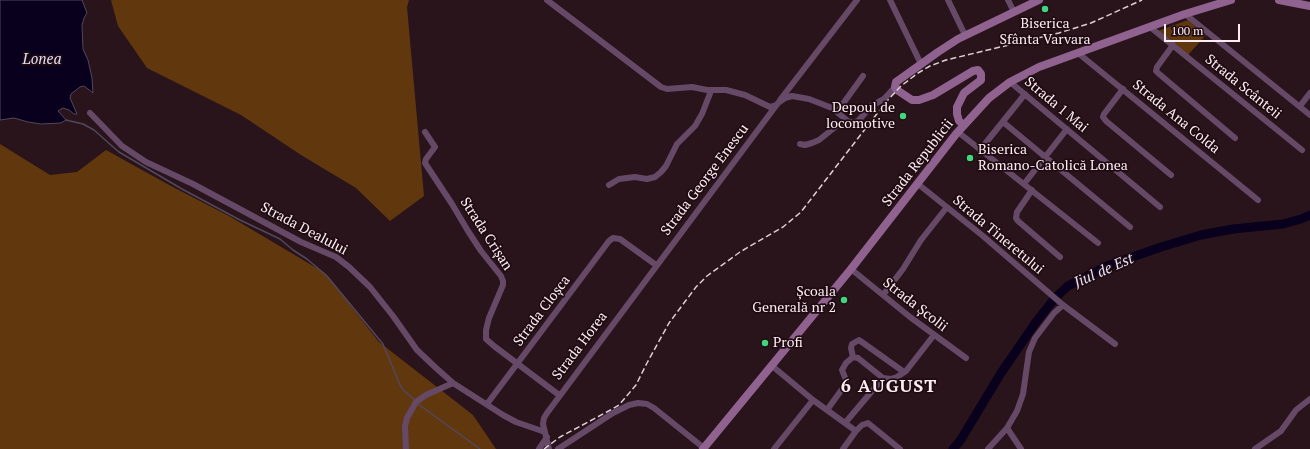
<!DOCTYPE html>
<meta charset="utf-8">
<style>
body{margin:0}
#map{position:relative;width:1310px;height:449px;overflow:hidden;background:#29141b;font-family:"PT Serif",serif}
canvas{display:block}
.scale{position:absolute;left:1164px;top:24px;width:76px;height:18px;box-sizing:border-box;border:2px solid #fdedf2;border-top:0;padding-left:5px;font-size:12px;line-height:14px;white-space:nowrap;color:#fdedf2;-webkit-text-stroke:3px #1f0b12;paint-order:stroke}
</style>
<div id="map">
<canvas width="1310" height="449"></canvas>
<div class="scale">100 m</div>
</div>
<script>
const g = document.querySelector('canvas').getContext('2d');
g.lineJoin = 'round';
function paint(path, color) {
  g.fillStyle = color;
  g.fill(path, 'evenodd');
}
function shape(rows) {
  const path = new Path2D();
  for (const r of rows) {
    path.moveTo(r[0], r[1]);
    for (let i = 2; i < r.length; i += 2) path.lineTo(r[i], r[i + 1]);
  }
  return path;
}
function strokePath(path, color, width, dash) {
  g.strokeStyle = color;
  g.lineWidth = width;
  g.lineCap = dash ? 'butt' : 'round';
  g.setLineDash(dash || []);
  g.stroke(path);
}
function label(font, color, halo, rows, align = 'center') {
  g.font = font + ' "PT Serif",serif';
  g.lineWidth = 3.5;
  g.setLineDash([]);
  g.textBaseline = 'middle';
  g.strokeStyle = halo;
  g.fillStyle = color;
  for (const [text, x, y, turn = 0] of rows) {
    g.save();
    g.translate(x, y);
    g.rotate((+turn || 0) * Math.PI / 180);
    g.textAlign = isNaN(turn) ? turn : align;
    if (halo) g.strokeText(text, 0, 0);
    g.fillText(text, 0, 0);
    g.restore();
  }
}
paint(shape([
 [111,0,409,0,407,7,424,196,390,221,356,188,301,155,241,115,147,68,118,26],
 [1188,20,1206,35,1188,55,1158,31],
 [0,144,50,175,77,172,106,150,171,186,229,216,325,273,379,342,473,415,496,449,0,449]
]), '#61370e');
const water = shape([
 [0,0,82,0,87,13,84,18,82,25,83,49,88,60,92,78,93,93,84,86,80,87,71,94,70,98,77,114,74,114,69,110,63,108,58,111,66,120,61,123,41,124,28,122,14,118,0,120,0,0]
]);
paint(water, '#08001d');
strokePath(water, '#52475d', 1);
strokePath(shape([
 [66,120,83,124,94,130,112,146,119,152,182,189,240,220,280,239,293,250,307,259,327,276,383,344,400,385,403,390,416,401],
 [418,404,480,449]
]), '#52475d', 1.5);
strokePath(shape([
 [953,449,960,441,1001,373,1036,322,1055,298,1068,286,1107,266,1161,247,1201,235,1233,229,1283,224,1301,219,1310,215]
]), '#08001d', 9);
strokePath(shape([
 [547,0,661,87,667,89,692,87,707,90,726,90,745,95,770,107,776,105],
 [890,0,921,64],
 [948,0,965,35],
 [1008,0,1014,12],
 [1185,14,1310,115],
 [1150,27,1302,150],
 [1173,45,1157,67,1156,71,1158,73,1235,138],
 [1078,53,1258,200],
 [1010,82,1160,207],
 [1123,89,1104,114,1103,117,1106,121,1171,175],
 [780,100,857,0],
 [1300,106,1310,93],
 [837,112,863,76],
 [90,113,122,146,146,162,193,184,301,242,336,257,349,267,370,287,393,316,417,350,436,368,453,383,503,415,516,422,545,432],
 [1003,122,1130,227],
 [425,132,435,147,426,159,425,163,452,204,468,231,481,251,501,276,503,281,503,285,489,318,486,330,486,339,494,346,559,395],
 [958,132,1098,243],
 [800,144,805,145,812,143,819,140,839,124,849,122],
 [980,150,1025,94],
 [918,184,983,236,1063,305,1115,344],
 [1024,184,1067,129],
 [609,185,619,179,635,177,647,179,655,177,661,172,666,166,677,144,695,126,702,114,711,91],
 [1032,190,1017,212,1016,218,1018,221,1060,257],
 [851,269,910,317,966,358],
 [883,295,903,269,921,240,947,207],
 [853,357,851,348,852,344,859,340,904,372],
 [771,365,813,400,856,431],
 [487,404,609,241,613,238,620,239,656,265],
 [827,410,845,385,846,380,842,370,846,363,853,357,858,358,883,378,891,379,897,377,906,371,934,335],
 [845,423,883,378],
 [1007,428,1021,449],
 [406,449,405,426,407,418,416,402,426,395,453,383],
 [539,449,547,437],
 [549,449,543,424,544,418,547,413,778,103,785,98,792,96,809,99,832,108,849,122,854,123,859,120,871,106,884,99,895,87],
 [558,449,613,413,629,405,638,403,647,404,654,408,704,448],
 [774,449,813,400],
 [843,449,856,431,862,425,868,423,900,449],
 [988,449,1007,428,1017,411,1023,394,1029,352,1035,338,1054,313,1063,305],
 [1255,449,1281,431,1296,410,1310,399]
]), '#654966', 6);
strokePath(shape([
 [1279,0,1310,6],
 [964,125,959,121,957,114,957,107,964,93,981,80,981,74,978,70,973,71,933,95,919,100,912,100,897,90,895,87,896,82,938,52,958,39,1039,0],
 [703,449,851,269,956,134,989,98,1010,82,1039,67,1185,14,1231,0]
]), '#906290', 8);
strokePath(shape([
 [544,449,560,437,605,413,619,405,636,385,647,363,669,323,696,287,707,276,740,252,783,227,801,212,886,102,901,86,918,73,930,66,946,60,1059,33,1091,23,1142,0]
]), '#decdd3', 1.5, [6, 3]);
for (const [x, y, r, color] of [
 [1045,9,4,"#3fd77d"],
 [903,116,4,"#3fd77d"],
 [970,158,4,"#3fd77d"],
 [844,300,4,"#3fd77d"],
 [765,343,4,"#3fd77d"]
]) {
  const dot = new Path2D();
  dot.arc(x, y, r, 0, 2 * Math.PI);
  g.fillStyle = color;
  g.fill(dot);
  strokePath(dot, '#1f0b12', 1.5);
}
label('14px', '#fdedf2', '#1f0b12', [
 ["Biserica",1045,24,"center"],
 ["Sfânta Varvara",1045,40,"center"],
 ["Depoul de",895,108],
 ["locomotive",895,124],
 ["Biserica",978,150,"left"],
 ["Romano-Catolică Lonea",978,166,"left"],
 ["Școala",836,292],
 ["Generală nr 2",836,308],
 ["Profi",773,343,"left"]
], 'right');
label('14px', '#fdedf2', '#1f0b12', [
 ["Strada Scânteii",1243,87,39],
 ["Strada 1 Mai",1056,105,40],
 ["Strada Ana Colda",1176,117,39],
 ["Strada Republicii",918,163,-52],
 ["Strada George Enescu",705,180,-53],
 ["Strada Dealului",304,229,28],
 ["Strada Crișan",486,234,57],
 ["Strada Tineretului",998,235,40],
 ["Strada Școlii",915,305,38],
 ["Strada Cloșca",542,311,-53],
 ["Strada Horea",580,346,-53]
]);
label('italic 15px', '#e3def6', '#1f0b12', [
 ["Lonea",42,60],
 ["Jiul de Est",1104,271,-24]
]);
g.letterSpacing = '1px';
label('bold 18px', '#fdedf2', '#1f0b12', [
 ["6 AUGUST",889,387]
]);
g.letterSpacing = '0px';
</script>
